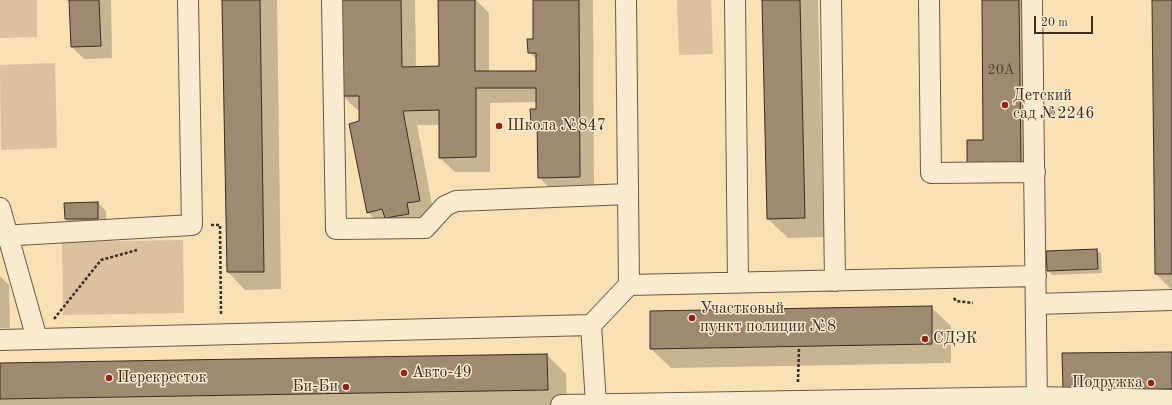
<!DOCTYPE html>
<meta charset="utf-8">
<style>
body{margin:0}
#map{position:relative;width:1172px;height:405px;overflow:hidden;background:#f9e1b6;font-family:"Old Standard TT",serif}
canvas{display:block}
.scale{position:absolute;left:1034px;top:16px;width:59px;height:18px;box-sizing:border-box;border:2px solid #3b2c24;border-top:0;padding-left:5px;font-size:12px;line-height:14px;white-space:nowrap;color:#3b2c24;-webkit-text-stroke:3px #fbecd0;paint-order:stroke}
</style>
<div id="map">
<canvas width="1172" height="405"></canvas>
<div class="scale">20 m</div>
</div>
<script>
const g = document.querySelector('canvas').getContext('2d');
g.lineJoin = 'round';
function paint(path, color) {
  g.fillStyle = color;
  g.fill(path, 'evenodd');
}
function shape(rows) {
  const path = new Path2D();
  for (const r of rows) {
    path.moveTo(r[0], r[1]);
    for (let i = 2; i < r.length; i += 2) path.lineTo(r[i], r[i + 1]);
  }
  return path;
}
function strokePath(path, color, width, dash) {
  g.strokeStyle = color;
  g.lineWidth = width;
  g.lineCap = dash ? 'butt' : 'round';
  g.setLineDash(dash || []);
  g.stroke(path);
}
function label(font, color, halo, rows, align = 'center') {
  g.font = font + ' "Old Standard TT",serif';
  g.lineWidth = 3;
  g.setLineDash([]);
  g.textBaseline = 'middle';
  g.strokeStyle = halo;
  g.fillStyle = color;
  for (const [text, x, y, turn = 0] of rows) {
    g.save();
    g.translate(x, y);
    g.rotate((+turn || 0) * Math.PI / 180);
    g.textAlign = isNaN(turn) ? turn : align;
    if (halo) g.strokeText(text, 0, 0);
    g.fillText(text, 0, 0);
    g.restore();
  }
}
paint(shape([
 [0,0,37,0,37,37,0,38],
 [677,0,711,0,713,54,679,55],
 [55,63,57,148,1,150,0,65],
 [183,240,184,313,63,315,62,242]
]), '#d9c29d');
paint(shape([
 [70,0,111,0,112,58,84,59,72,47],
 [223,0,277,0,281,289,245,290,228,272],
 [341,0,415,0,416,67,440,67,439,0,476,0,489,13,489,72,537,72,537,60,529,52,534,40,534,0,593,0,594,191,553,192,539,177,538,129,532,122,537,110,537,102,490,103,490,172,455,172,440,158,440,125,417,125,434,215,421,217,423,228,382,227,368,212,360,110,357,110,343,96],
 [763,0,818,0,824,237,788,238,768,219],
 [983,0,1027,0,1029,171,984,141],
 [1153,0,1172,0,1172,290,1156,274],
 [98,203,106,211,106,227,74,227,65,219],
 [1097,250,1101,254,1102,273,1052,275,1048,271,1048,252],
 [0,276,9,285,10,328,0,328],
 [931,307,951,326,951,363,671,368,651,349],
 [1172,353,1172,405,1079,405],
 [547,355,566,374,567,405,0,405,0,364]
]), '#0003');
const building = shape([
 [69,0,99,0,101,46,71,47,69,0],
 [222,0,260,0,264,272,227,272,222,0],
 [340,0,401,0,402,67,439,66,438,0,475,0,475,71,536,71,536,53,528,53,527,39,533,39,533,0,579,0,580,177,538,178,537,123,531,123,530,109,536,109,536,88,476,88,476,157,439,158,439,110,403,111,420,201,407,203,409,214,385,218,382,209,367,213,349,124,359,121,359,96,342,96,340,0],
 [762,0,800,0,805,218,767,219,762,0],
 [982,0,1019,0,1021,163,967,164,967,140,983,140,982,0],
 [1152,0,1172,0,1172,274,1155,274,1152,0],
 [98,202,98,219,65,219,64,203,98,202],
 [1097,249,1098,269,1047,271,1046,251,1097,249],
 [932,306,932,344,650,349,650,311,932,306],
 [1172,352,1172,389,1063,390,1062,353,1172,352],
 [547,354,548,390,0,399,0,363,547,354]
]);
paint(building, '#9e8a70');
strokePath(building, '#3b2c24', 1);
const minor = shape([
 [332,0,336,229,425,228,445,206,456,201,628,194],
 [626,0,629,285],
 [735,0,738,283],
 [831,0,835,281],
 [929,0,931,173,1035,172],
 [1032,0,1037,405],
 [0,208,37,339],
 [0,236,192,225,188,0],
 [1036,304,1172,300],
 [591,325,596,404],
 [0,340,591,325,629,285,1036,276],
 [561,405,1037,397,1172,400]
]);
strokePath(minor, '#6a5948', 22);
strokePath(shape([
 [211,225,220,225,221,314],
 [954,298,956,301,973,303],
 [54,319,101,260,137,250],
 [798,382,799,347]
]), '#3b2c24', 2.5, [3, 2]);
strokePath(minor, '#fbecd0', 20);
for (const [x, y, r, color] of [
 [1005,105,4,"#8f2418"],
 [499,126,4,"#8f2418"],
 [692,318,4,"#8f2418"],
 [925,339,4,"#8f2418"],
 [404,373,4,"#8f2418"],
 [109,378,4,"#8f2418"],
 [1151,383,4,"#8f2418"],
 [346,387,4,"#8f2418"]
]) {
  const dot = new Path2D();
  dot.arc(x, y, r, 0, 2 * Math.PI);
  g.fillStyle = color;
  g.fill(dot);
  strokePath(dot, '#fbecd0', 1.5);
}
label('14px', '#544437', null, [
 ["20А",1001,70]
]);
label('16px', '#3b2c24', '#fbecd0', [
 ["Детский",1013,96],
 ["сад №2246",1013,114],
 ["Школа №847",507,126],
 ["Участковый",700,309],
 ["пункт полиции №8",700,327],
 ["СДЭК",933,339],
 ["Авто-49",412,373],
 ["Перекресток",117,378],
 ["Подружка",1143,383,"right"],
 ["Би-Би",338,387,"right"]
], 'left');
</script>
